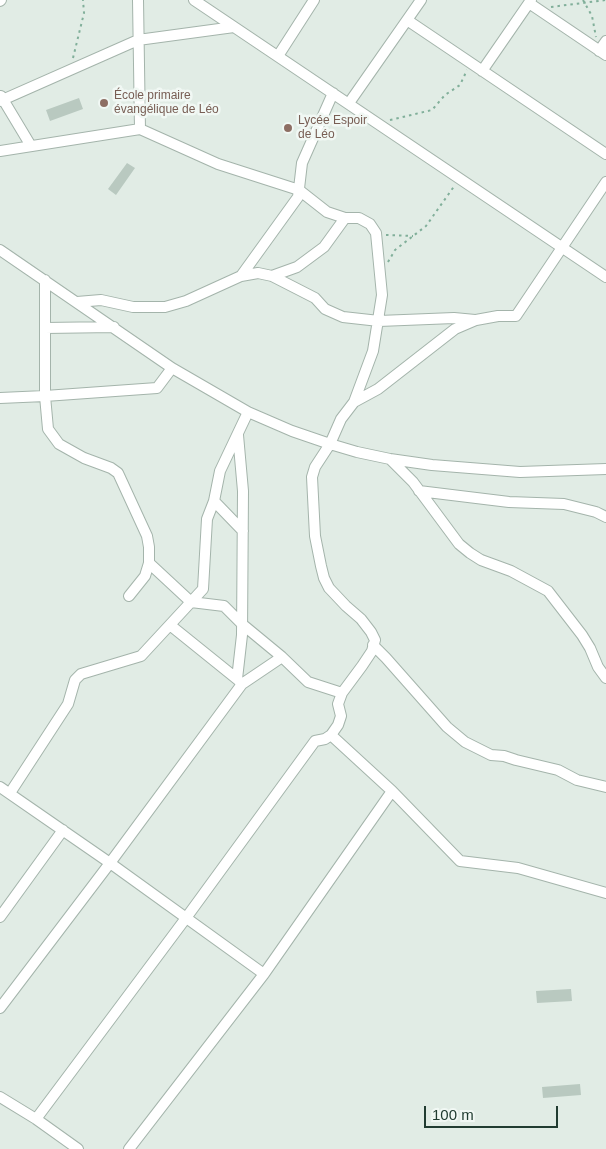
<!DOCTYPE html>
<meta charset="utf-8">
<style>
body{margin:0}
#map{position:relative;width:606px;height:1149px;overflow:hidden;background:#e1ece5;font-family:Arial,sans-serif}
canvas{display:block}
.scale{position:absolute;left:424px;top:1106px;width:134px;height:22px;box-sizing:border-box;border:2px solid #213c31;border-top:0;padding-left:6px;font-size:15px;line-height:18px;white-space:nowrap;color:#213c31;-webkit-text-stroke:4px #f1f8f4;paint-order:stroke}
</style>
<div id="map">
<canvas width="606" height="1149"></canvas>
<div class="scale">100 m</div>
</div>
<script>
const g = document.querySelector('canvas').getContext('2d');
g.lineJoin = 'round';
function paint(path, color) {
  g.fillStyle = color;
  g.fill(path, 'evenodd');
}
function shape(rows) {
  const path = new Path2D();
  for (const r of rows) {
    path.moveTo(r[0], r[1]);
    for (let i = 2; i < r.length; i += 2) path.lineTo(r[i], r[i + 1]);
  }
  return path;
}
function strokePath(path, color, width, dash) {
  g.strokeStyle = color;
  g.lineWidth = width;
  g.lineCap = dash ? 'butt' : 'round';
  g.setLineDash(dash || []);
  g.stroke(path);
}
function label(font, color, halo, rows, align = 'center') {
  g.font = font + ' Arial,sans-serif';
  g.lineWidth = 5;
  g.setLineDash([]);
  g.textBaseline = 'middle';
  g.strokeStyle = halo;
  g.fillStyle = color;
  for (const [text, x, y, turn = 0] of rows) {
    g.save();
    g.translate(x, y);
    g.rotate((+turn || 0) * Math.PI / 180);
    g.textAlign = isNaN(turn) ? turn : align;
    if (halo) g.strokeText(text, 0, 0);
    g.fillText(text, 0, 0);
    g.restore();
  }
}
paint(shape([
 [79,98,83,109,50,121,46,110],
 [127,163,135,168,116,195,108,189],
 [571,989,572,1001,537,1003,536,991],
 [580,1084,581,1095,543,1098,542,1087]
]), '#b9c9c0');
const minor = shape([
 [138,0,140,129],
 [194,0,606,277],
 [0,1,1,0],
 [529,3,606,55],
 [407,20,606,154],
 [599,51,606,41],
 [278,56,314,0],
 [482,71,531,0],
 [1,96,31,146],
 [0,101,138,40,234,27],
 [349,103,421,0],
 [0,151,140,129,218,164,299,190,327,212,345,218,359,218,370,224,376,233,382,295,373,351,354,402],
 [0,250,172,368,248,412,292,431,330,444,357,452,390,459,432,465,520,472,606,469],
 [241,276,258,273,272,276,315,298,325,309,343,317,379,321,454,318,475,320],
 [272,276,297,267,324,247,345,218],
 [45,280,45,396,48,429,59,444,84,458,111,468,118,473,147,536,149,547,149,563,145,576,129,596],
 [77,302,101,300,133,307,165,307,186,301,241,276,298,197,302,163,333,93],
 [45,328,114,327],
 [0,398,45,396,157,388,172,368],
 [390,459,413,482,459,544,470,553,481,560,511,571,548,591,582,635,590,648,598,667,606,678],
 [419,491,509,502,564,504,596,512,606,517],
 [214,501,243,531],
 [149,563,191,602,224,606,242,624,282,657,308,682,342,693],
 [170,625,237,679,242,684,282,657],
 [373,645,386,658,447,727,465,742,491,755,504,756,516,760,558,770,577,780,606,787],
 [237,679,242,635,243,491,238,435],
 [331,735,392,791,460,861,518,868,606,893],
 [0,787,110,863,264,974],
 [10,793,68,704,75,680,81,674,141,656,203,589,207,519,214,501,220,471,248,412],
 [0,917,63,830],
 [0,1008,110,863,242,684],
 [0,1097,36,1119,78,1149],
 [36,1119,186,918,315,741,325,739,331,735,338,725,341,716,338,704,342,693,362,666,372,651,375,640,371,632,361,619,346,606,329,588,324,578,321,566,315,536,312,477,315,467,330,444,341,419,354,402,378,389,455,329,476,320,498,316,516,316,606,182],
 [129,1149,264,974,392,791]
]);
strokePath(minor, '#a4b4ab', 12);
strokePath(shape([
 [583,0,592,16,596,37],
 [551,7,606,0],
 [73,58,84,13,83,0],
 [390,120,432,110,445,95,460,85,467,70],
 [386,235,413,236],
 [388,262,395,250,426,226,455,185]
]), '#81af9a', 2, [2.5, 4]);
strokePath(minor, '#fff', 10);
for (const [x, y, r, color] of [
 [104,103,5,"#8d6e63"],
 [288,128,5,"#8d6e63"]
]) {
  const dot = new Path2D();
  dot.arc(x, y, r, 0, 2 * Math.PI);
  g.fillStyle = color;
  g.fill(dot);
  strokePath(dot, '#f1f8f4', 2);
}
label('12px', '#785e54', '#f1f8f4', [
 ["École primaire",114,96],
 ["évangélique de Léo",114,110],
 ["Lycée Espoir",298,121],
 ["de Léo",298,135]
], 'left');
</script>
